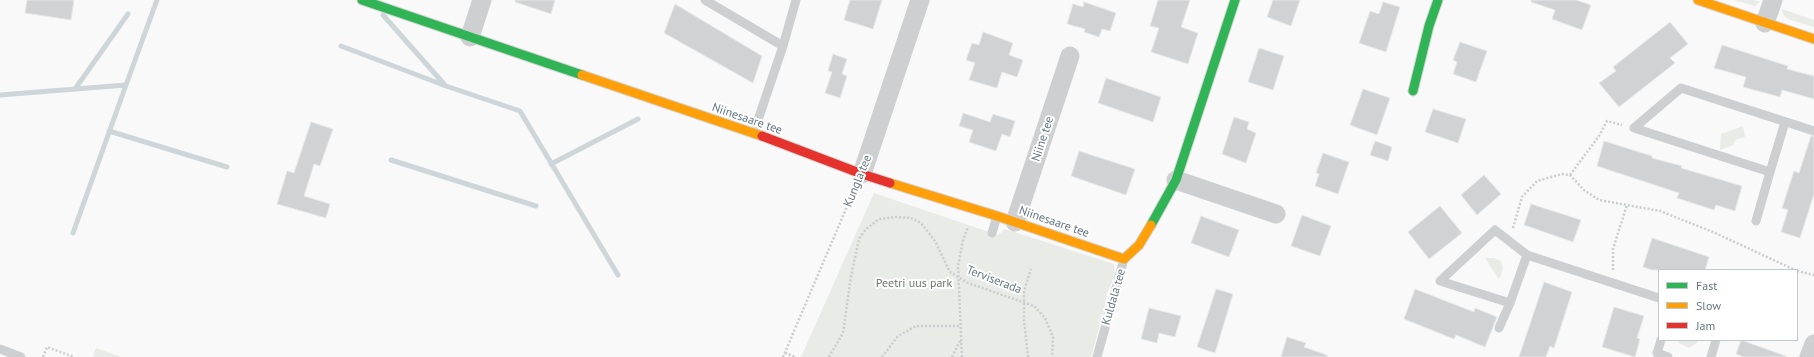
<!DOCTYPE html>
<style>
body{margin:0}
#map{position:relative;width:1814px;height:357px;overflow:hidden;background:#f9f9f9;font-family:"PT Sans",sans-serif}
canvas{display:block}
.legend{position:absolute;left:1658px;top:269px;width:140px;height:72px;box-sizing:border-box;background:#fff;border:1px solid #c1c8cd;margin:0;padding:5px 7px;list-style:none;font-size:12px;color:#657683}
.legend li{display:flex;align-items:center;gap:8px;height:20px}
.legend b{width:20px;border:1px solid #c1c8cd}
</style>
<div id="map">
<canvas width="1814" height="357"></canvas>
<ul class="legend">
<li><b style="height:5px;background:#30b455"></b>Fast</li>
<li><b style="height:5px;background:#ff9f0a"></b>Slow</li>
<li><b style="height:5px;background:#e5322d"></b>Jam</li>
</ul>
</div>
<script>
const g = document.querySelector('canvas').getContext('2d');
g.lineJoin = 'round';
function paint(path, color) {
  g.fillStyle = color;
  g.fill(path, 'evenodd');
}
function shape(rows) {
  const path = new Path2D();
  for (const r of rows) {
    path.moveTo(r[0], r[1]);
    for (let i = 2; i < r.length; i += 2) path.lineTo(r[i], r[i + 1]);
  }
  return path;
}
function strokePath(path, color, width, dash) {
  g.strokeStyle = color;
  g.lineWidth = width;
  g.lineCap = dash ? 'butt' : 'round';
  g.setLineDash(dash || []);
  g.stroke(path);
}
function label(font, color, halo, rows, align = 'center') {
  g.font = font + ' "PT Sans",sans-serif';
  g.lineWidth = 4;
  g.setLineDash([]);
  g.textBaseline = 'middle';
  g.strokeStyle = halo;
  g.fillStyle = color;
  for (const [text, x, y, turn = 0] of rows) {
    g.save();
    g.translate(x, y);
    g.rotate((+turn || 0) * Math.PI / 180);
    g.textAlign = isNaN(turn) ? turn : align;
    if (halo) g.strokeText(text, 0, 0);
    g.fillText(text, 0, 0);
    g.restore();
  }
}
paint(shape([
 [1734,0,1754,0,1760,2,1755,6],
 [1782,9,1814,20,1814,27,1788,19,1784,16],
 [1743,126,1745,137,1735,140,1733,145,1720,150,1721,134],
 [874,193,998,235,1005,229,1114,264,1115,275,1107,293,1104,316,1099,328,1091,357,801,357],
 [1485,258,1494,258,1501,261,1503,269,1499,279],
 [1679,340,1698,340,1698,342,1689,348,1679,343],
 [96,348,121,357,93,357]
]), '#e8ebe6');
strokePath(shape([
 [383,15,444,84],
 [341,46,446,86,520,111,618,275],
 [75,89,128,14],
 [0,95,126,85,157,0],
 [109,131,227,167],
 [391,160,536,206],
 [551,164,638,119],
 [73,233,126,85]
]), '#ced6d9', 5);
const building = shape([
 [27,0,74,0,71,20,25,13,27,0],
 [515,0,555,0,551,14,515,2,515,0],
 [850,0,882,0,873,29,844,20,850,0],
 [1158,0,1190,0,1181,27,1198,33,1188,64,1151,52,1159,28,1150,26,1158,0],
 [1273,0,1300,0,1291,26,1267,17,1273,0],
 [1531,0,1576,0,1591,5,1582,30,1552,19,1555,10,1531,2,1531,0],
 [1084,2,1116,13,1110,31,1102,29,1099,37,1084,32,1085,29,1067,24,1073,4,1083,7,1084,2],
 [1383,2,1400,7,1386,52,1359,43,1370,11,1379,14,1383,2],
 [675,4,762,56,753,83,664,33,675,4],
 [1670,22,1688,44,1670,58,1675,63,1619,107,1599,83,1616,71,1613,67,1670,22],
 [983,32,1013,43,1009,55,1023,60,1017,77,1002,72,997,88,969,80,975,63,966,60,972,43,979,45,983,32],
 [1460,42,1487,51,1476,82,1453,74,1457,62,1453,60,1460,42],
 [1722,45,1788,66,1787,69,1814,76,1814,99,1782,90,1780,97,1743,87,1746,77,1714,68,1722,45],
 [1259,48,1284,56,1273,90,1248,82,1259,48],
 [833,54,847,59,842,74,847,76,840,98,825,93,832,72,828,71,833,54],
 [1106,78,1161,97,1153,122,1098,103,1106,78],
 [1363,89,1390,98,1377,135,1350,125,1363,89],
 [1433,109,1466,119,1458,143,1425,132,1433,109],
 [963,113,990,122,993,114,1015,121,1010,137,1002,134,996,151,969,142,973,130,959,126,963,113],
 [1234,117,1249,122,1247,129,1256,133,1246,163,1222,154,1234,117],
 [311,122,333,129,320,166,314,164,304,196,330,204,326,218,277,204,287,171,294,173,311,122],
 [1811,136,1814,137,1814,194,1800,238,1781,232,1788,210,1782,208,1794,171,1799,173,1811,136],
 [1375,141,1392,147,1388,161,1370,155,1375,141],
 [1604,141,1652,156,1652,158,1682,166,1681,168,1742,186,1735,211,1716,205,1714,210,1677,198,1679,193,1597,166,1604,141],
 [1079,151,1135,169,1126,195,1071,176,1079,151],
 [1323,153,1349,162,1338,194,1315,186,1319,174,1316,173,1323,153],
 [1484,175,1501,194,1477,215,1461,195,1484,175],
 [1531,204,1581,220,1573,242,1524,225,1531,204],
 [1440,206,1462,233,1429,259,1408,232,1440,206],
 [1302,215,1331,226,1320,256,1291,246,1302,215],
 [1201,216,1239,230,1229,257,1191,243,1201,216],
 [1652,238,1709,257,1705,270,1652,270,1643,267,1652,238],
 [1544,282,1572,292,1554,348,1550,346,1546,357,1519,357,1544,282],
 [1216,289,1233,294,1215,353,1197,347,1216,289],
 [1415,289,1474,312,1475,308,1497,317,1485,347,1456,335,1454,339,1404,319,1415,289],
 [1614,307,1644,316,1637,338,1640,339,1635,357,1602,347,1614,307],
 [1149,308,1181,316,1175,337,1159,333,1157,343,1141,339,1149,308],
 [1287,337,1306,343,1304,347,1327,355,1327,357,1281,357,1287,337],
 [1741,340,1786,356,1786,357,1744,357,1736,354,1741,340]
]);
paint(building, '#d0d2d3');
strokePath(building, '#e8e8e8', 1);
const fast = shape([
 [362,0,582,75],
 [1413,91,1429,26,1438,0],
 [1151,225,1176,180,1235,0]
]);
const slow = shape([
 [1698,0,1814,39],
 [582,75,762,136],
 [890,183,997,216,1124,259,1139,245,1151,225]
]);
const jam = shape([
 [762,136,862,174,890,183]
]);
strokePath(fast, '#d5d6d7', 11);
strokePath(slow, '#d5d6d7', 11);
strokePath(jam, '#d5d6d7', 11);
strokePath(shape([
 [1570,175,1599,136,1607,121,1622,125],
 [1513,228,1522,197,1537,181,1562,174,1570,175,1584,190,1599,200,1660,211,1713,232,1795,270],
 [1613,270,1613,249,1627,205],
 [1797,271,1814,275],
 [785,353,795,357],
 [43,357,47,347,74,357],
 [783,357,854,190],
 [829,357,843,333,851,276,859,239,866,229,879,219,896,217,911,218,921,223,935,241,950,272,968,283,1034,306,1045,318,1053,337,1052,357],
 [882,357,898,336,916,326,961,326],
 [952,357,960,341],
 [962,357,958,266,963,240,968,227],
 [1028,357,1024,320,1024,291,1031,269]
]), '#cbcccd', 2.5, [2, 2]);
strokePath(shape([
 [705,0,783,46],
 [1785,122,1770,172,1634,128,1681,88,1814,131],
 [755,134,758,120,783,46,796,0],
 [1756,221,1770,172],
 [992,233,997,216],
 [1527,255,1510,303,1440,281,1495,230,1527,255,1659,298],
 [1499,328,1510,303],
 [1661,340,1657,353,1668,357],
 [0,349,21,357],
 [1097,357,1124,259],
 [1711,357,1716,340]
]), '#cecfd0', 9);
strokePath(shape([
 [1765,23,1773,0],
 [470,37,482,0],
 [862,174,920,0],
 [1176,180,1276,214],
 [1015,222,1070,56],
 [1809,357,1814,344]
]), '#cecfd0', 19);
strokePath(fast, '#30b455', 9);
strokePath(slow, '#ff9f0a', 9);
strokePath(jam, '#e5322d', 9);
label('12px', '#657683', '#fff', [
 ["Niinesaare tee",747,119,19],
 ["Niine tee",1043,139,-72],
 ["Kungla tee",858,181,-68],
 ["Niinesaare tee",1054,222,19],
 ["Terviserada",994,280,21],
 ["Kuldala tee",1114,297,-74]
]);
label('12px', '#687a64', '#fff', [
 ["Peetri uus park",914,284]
]);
</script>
